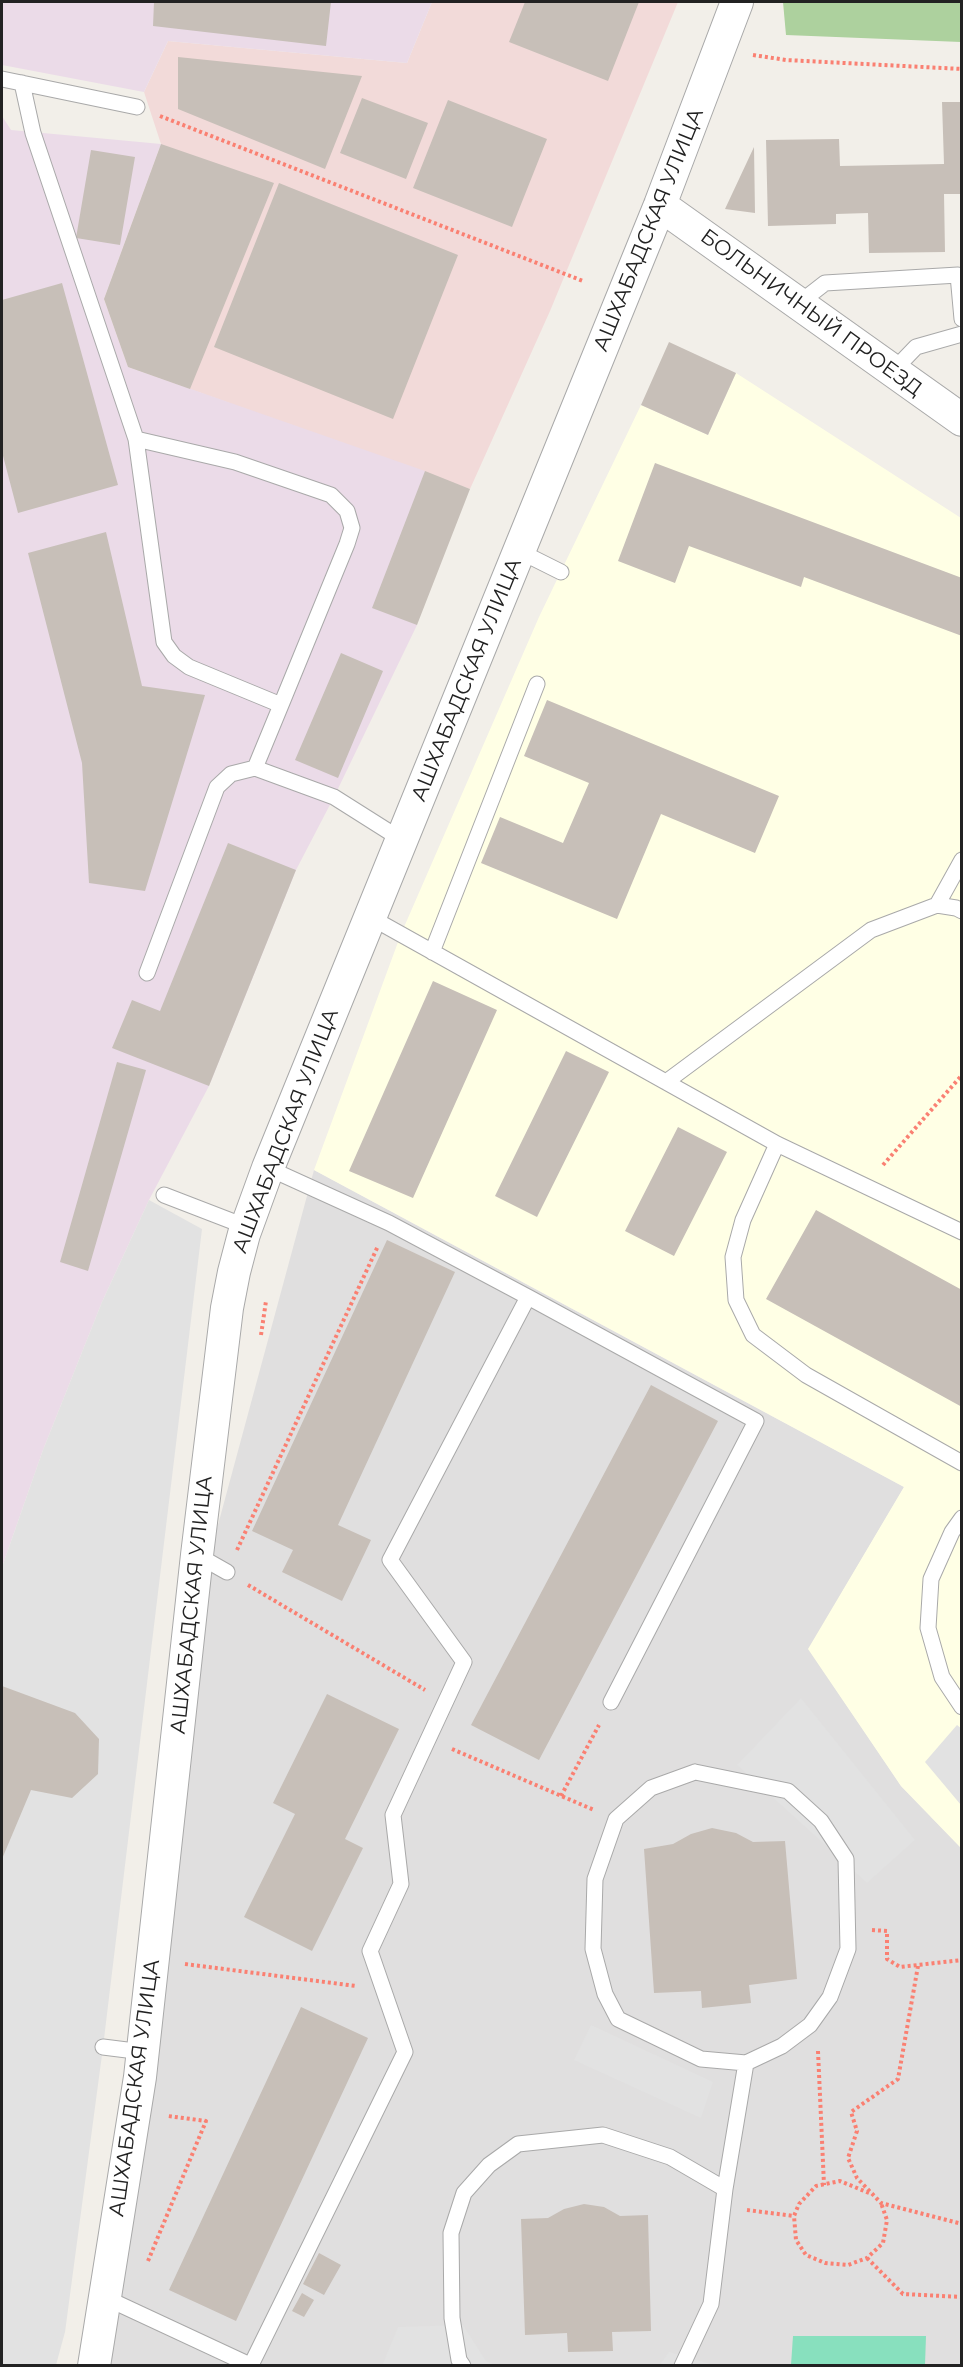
<!DOCTYPE html>
<meta charset="utf-8">
<style>
body{margin:0}
#map{position:relative;width:963px;height:2367px;overflow:hidden;background:#f2efe9;font-family:Montserrat,sans-serif}
canvas{display:block}
.frame{position:absolute;inset:0;border:3px solid #222;pointer-events:none}
</style>
<div id="map">
<canvas width="963" height="2367"></canvas>
<div class="frame"></div>
</div>
<script>
const g = document.querySelector('canvas').getContext('2d');
g.lineJoin = 'round';
function paint(path, color) {
  g.fillStyle = color;
  g.fill(path, 'evenodd');
}
function shape(rows) {
  const path = new Path2D();
  for (const r of rows) {
    path.moveTo(r[0], r[1]);
    for (let i = 2; i < r.length; i += 2) path.lineTo(r[i], r[i + 1]);
  }
  return path;
}
function strokePath(path, color, width, dash) {
  g.strokeStyle = color;
  g.lineWidth = width;
  g.lineCap = dash ? 'butt' : 'round';
  g.setLineDash(dash || []);
  g.stroke(path);
}
function label(font, color, halo, rows, align = 'center') {
  g.font = font + ' Montserrat,sans-serif';
  g.lineWidth = 4.5;
  g.setLineDash([]);
  g.textBaseline = 'middle';
  g.strokeStyle = halo;
  g.fillStyle = color;
  for (const [text, x, y, turn = 0] of rows) {
    g.save();
    g.translate(x, y);
    g.rotate((+turn || 0) * Math.PI / 180);
    g.textAlign = isNaN(turn) ? turn : align;
    if (halo) g.strokeText(text, 0, 0);
    g.fillText(text, 0, 0);
    g.restore();
  }
}
paint(shape([
 [314,1170,904,1487,809,1649,901,1786,961,1848,961,2365,107,2366,212,1547]
]), '#e0dfdf');
paint(shape([
 [432,2,678,2,550,311,470,489,128,367,104,299,161,144,144,92,168,41,407,63]
]), '#f2dad9');
paint(shape([
 [2,2,432,2,407,63,168,41,144,92,2,65],
 [2,116,11,130,161,144,104,299,128,367,425,471,417,625,334,797,296,870,209,1086,149,1200,102,1302,43,1450,2,1567]
]), '#ebdbe8');
paint(shape([
 [736,373,961,518,961,1848,901,1786,808,1649,904,1487,314,1170,401,934,539,617,641,405,708,435]
]), '#ffffe5');
paint(shape([
 [783,2,961,2,961,42,786,35]
]), '#add19e');
paint(shape([
 [793,2336,926,2336,925,2365,791,2365]
]), '#88e0be');
paint(shape([
 [149,1200,202,1229,103,2047,65,2332,56,2365,2,2366,2,1567,43,1450,102,1302],
 [801,1698,915,1840,867,1883,737,1765],
 [957,1725,962,1729,961,1805,925,1762],
 [591,2025,713,2082,701,2118,574,2060],
 [463,2325,486,2361,495,2365,382,2366,398,2327],
 [669,2352,713,2365,659,2366]
]), '#e2e2e2');
paint(shape([
 [154,2,331,2,326,46,153,26],
 [525,2,639,2,608,81,509,42],
 [178,57,362,76,325,169,178,109],
 [362,98,428,123,406,179,340,153],
 [448,100,547,139,512,227,413,188],
 [942,102,962,102,962,194,944,194,945,252,869,253,868,213,836,214,836,224,768,226,766,140,839,139,840,166,944,164],
 [161,144,274,183,190,389,128,367,104,299],
 [754,147,755,213,725,209],
 [91,150,135,157,120,245,76,238],
 [279,183,458,255,393,419,214,347],
 [62,283,118,485,18,513,2,452,2,300],
 [669,342,736,373,708,435,641,405],
 [655,463,962,578,962,636,804,577,801,587,689,546,675,583,618,561],
 [425,471,470,489,417,625,372,608],
 [106,532,142,686,205,695,145,891,89,883,82,763,28,553],
 [341,653,383,671,338,778,295,760],
 [547,700,779,796,755,853,661,814,617,919,481,863,500,817,563,843,589,783,524,756],
 [228,843,296,870,209,1086,112,1048,132,1000,160,1011],
 [433,981,497,1010,413,1198,349,1171],
 [566,1051,609,1072,537,1217,495,1196],
 [117,1062,146,1070,88,1271,60,1262],
 [678,1127,727,1152,674,1256,625,1231],
 [816,1210,962,1290,962,1407,766,1299],
 [387,1240,455,1272,338,1525,371,1540,342,1601,282,1572,293,1550,252,1531],
 [651,1385,718,1421,539,1760,471,1725],
 [2,1686,75,1713,99,1739,98,1774,72,1798,31,1790,2,1859],
 [327,1694,399,1729,345,1839,363,1848,312,1951,244,1917,295,1814,273,1803],
 [712,1828,736,1833,753,1842,785,1841,797,1979,749,1985,751,2003,702,2008,701,1991,654,1993,644,1849,673,1844,691,1834],
 [301,2007,368,2038,236,2321,169,2290],
 [584,2204,604,2207,620,2216,648,2215,651,2331,612,2332,613,2351,568,2352,567,2333,525,2335,521,2219,548,2218,564,2209],
 [319,2253,341,2265,324,2295,303,2284],
 [302,2293,314,2300,304,2317,292,2311]
]), '#c7bfb8');
const service = shape([
 [2,79,137,107],
 [22,83,33,133,136,439,164,642,174,656,189,667,281,705,255,768,334,797,402,840],
 [798,304,825,283,958,275,962,319],
 [892,372,916,347,962,334],
 [136,439,235,462,331,495,347,511,352,528,347,544,281,705],
 [519,551,561,572],
 [937,905,962,860],
 [370,917,777,1144,962,1232],
 [432,952,537,684],
 [147,973,217,787,231,774,255,768],
 [666,1082,871,930,937,905,956,908,962,911],
 [777,1144,743,1220,733,1257,736,1300,753,1335,806,1375,962,1463],
 [164,1195,247,1227],
 [528,1297,756,1421,611,1702],
 [962,1518,952,1532,931,1579,928,1628,942,1677,962,1707],
 [197,1555,227,1572],
 [695,1772,788,1791,821,1821,846,1859,848,1949,830,1997,810,2025,782,2046,746,2063,701,2059,618,2019,605,1994,593,1949,595,1879,616,1819,651,1788,695,1772],
 [103,2047,143,2052],
 [725,2189,746,2063],
 [106,2298,252,2366],
 [251,2365,405,2052,370,1951,401,1884,393,1815,464,1662,390,1560,528,1297,389,1223,268,1168],
 [463,2366,459,2360,452,2318,451,2233,464,2193,489,2165,518,2144,603,2135,670,2157,725,2189,711,2304,682,2366]
]);
const minor = shape([
 [660,205,962,420],
 [94,2366,140,2077,197,1555,227,1308,234,1272,244,1234,268,1168,660,205,737,2]
]);
strokePath(service, '#a9a9a9', 17);
strokePath(minor, '#a9a9a9', 34);
strokePath(shape([
 [753,55,786,60,962,69],
 [160,116,583,281],
 [883,1165,962,1075],
 [261,1335,266,1301],
 [237,1550,378,1246],
 [248,1585,425,1690],
 [452,1749,594,1810],
 [561,1796,599,1725],
 [872,1930,887,1931,887,1959,900,1967,962,1960],
 [185,1964,356,1986],
 [918,1966,898,2079,851,2112,857,2131,848,2158,857,2178,881,2203,962,2224],
 [818,2051,824,2185],
 [869,2193,840,2181,816,2186,799,2204,794,2216,796,2240,806,2255,825,2263,848,2265,867,2258,883,2243,887,2220,881,2203],
 [747,2210,794,2216],
 [867,2258,903,2294,962,2297],
 [148,2261,206,2121,168,2116]
]), '#fa8072', 4, [3, 3]);
strokePath(service, '#fff', 15);
strokePath(minor, '#fff', 32);
label('21px', '#222', '#fff', [
 ["АШХАБАДСКАЯ УЛИЦА",649,230,-68],
 ["БОЛЬНИЧНЫЙ ПРОЕЗД",811,313,36],
 ["АШХАБАДСКАЯ УЛИЦА",467,680,-68],
 ["АШХАБАДСКАЯ УЛИЦА",286,1131,-69],
 ["АШХАБАДСКАЯ УЛИЦА",192,1605,-84],
 ["АШХАБАДСКАЯ УЛИЦА",135,2088,-82]
]);
</script>
